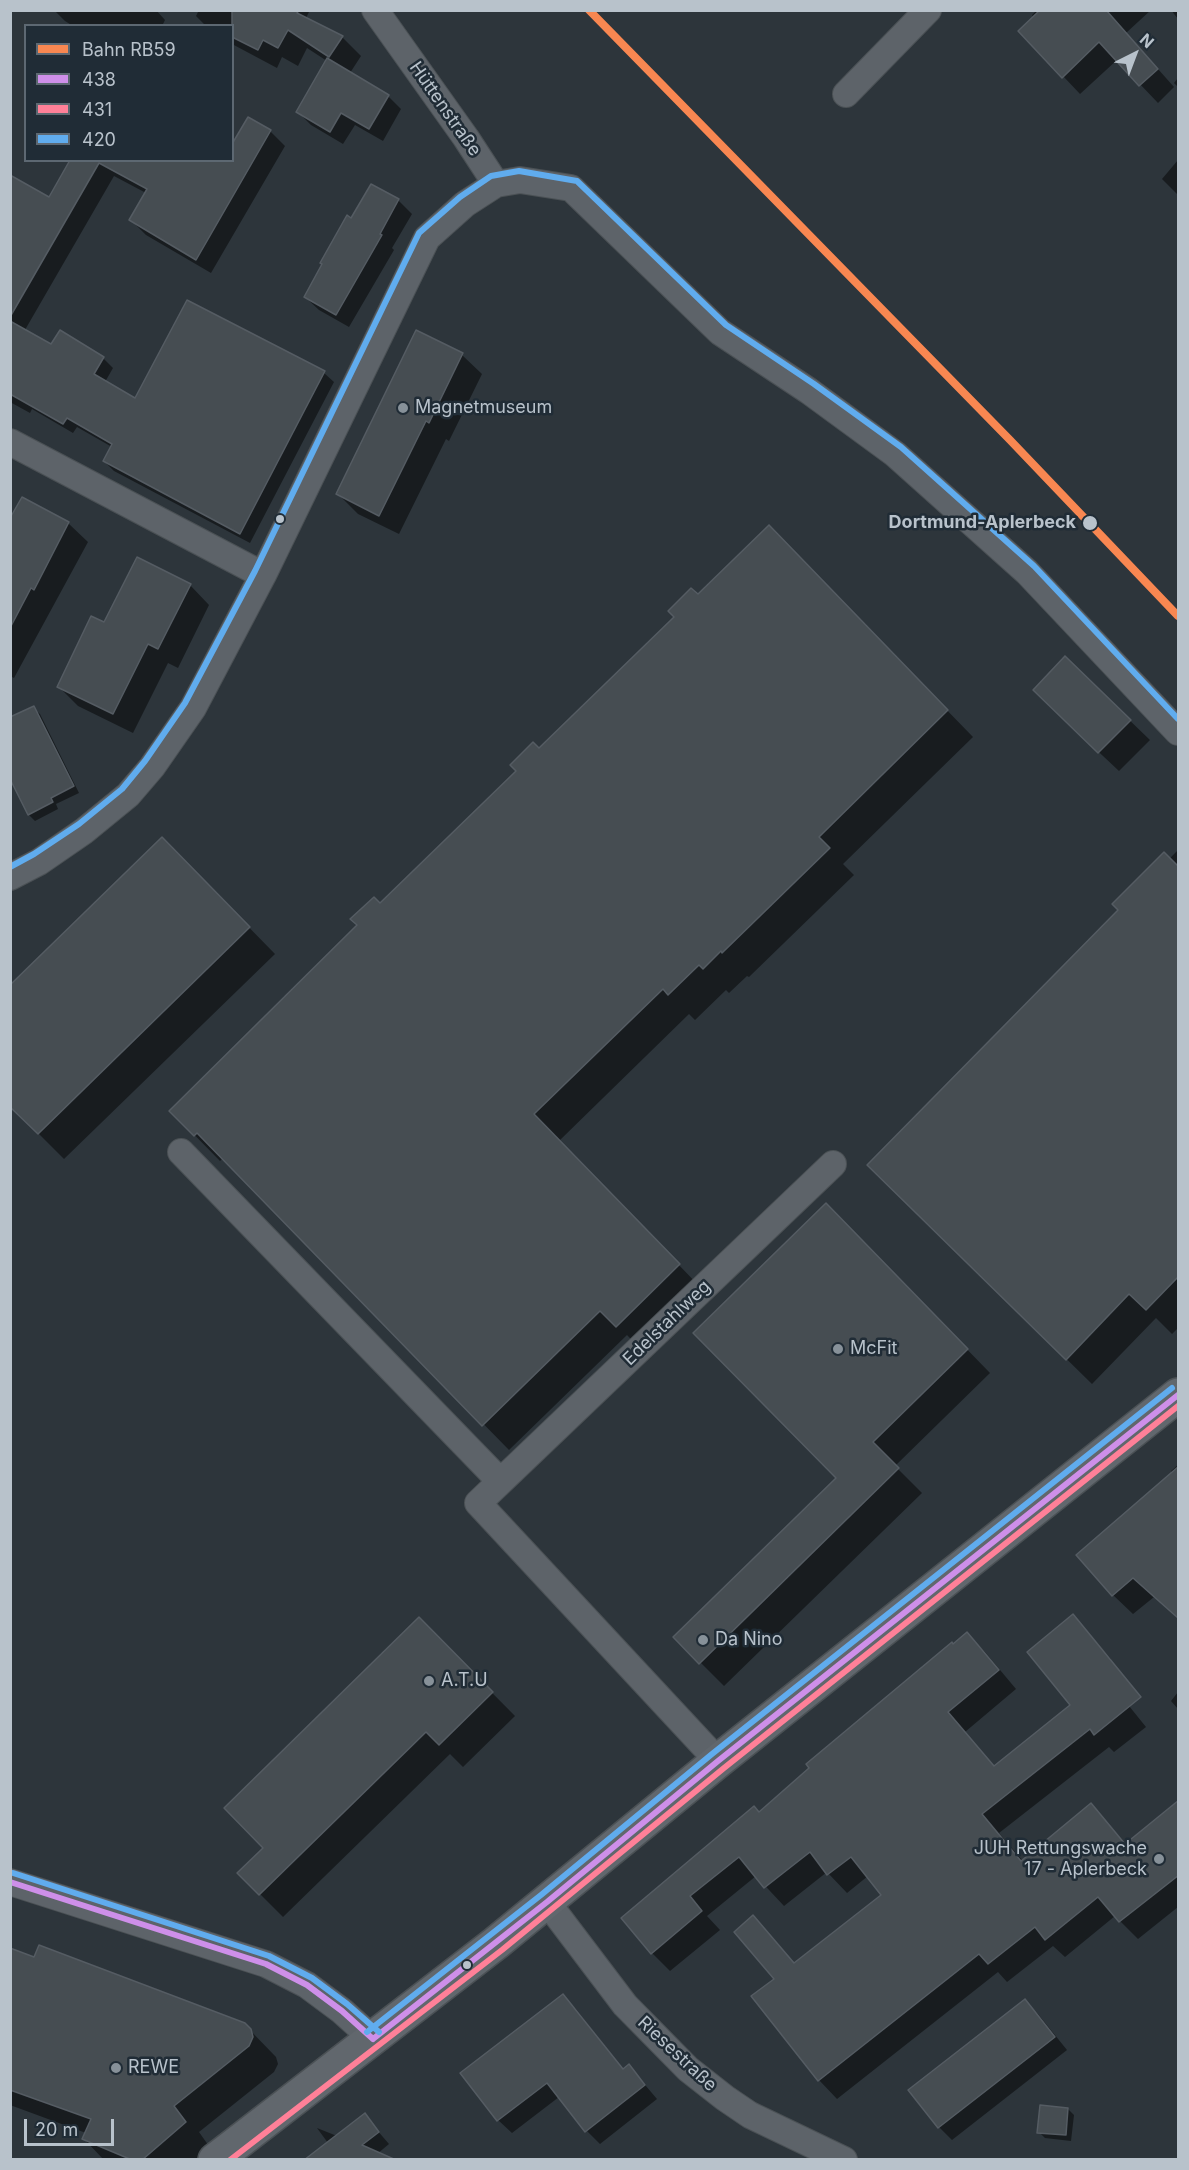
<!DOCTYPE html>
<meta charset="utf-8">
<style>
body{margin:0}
#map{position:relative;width:1189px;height:2170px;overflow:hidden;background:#2d353b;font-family:Inter,sans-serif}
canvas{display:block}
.frame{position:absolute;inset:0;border:12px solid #b8c2cb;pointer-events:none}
.legend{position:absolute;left:24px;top:24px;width:210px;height:138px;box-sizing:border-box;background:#202c36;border:2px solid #5d6872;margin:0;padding:8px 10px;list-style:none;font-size:18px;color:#b8c2cb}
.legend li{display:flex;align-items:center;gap:12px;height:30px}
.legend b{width:30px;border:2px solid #5d6872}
.north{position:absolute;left:1105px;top:24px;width:60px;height:60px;-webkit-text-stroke:4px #202c36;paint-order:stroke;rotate:42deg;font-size:16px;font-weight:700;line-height:24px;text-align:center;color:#b8c2cb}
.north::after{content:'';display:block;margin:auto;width:21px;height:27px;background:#b8c2cb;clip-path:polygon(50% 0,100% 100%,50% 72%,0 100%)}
.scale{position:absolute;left:24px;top:2119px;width:90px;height:27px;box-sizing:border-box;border:3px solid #b8c2cb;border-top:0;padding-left:8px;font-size:18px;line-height:21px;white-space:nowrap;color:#b8c2cb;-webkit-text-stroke:4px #202c36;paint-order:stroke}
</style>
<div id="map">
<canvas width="1189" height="2170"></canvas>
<div class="frame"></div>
<ul class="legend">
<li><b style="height:8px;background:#f88751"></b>Bahn RB59</li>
<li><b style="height:8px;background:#ce8fe9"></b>438</li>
<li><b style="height:8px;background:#ff8098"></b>431</li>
<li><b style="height:8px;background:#60acee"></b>420</li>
</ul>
<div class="north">N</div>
<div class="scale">20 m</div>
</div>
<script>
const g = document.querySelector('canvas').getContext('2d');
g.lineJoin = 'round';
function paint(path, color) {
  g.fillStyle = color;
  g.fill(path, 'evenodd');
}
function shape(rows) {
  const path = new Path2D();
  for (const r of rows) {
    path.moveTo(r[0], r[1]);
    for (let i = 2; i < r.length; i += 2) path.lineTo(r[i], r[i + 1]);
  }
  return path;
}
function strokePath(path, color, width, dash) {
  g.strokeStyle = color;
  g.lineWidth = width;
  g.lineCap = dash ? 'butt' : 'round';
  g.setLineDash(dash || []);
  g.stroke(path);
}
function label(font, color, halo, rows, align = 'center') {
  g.font = font + ' Inter,sans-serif';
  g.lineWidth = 5;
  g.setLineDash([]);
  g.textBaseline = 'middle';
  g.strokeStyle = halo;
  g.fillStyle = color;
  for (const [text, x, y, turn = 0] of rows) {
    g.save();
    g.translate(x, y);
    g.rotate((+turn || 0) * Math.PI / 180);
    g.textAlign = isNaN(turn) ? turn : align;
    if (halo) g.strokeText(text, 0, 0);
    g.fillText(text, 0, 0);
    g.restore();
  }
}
paint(shape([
 [54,10,156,10,165,20,162,26,73,26,65,21],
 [199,10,310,10,306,18,342,37,361,56,350,73,388,96,401,109,383,141,355,125,343,144,311,125,298,112,327,61,307,48,298,66,282,57,277,68,232,44,232,26,206,26,196,16],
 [1037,10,1151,10,1126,33,1174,87,1158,103,1117,60,1080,94,1063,76,1032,15],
 [1171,10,1178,10,1178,19],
 [1178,78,1178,87,1174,83],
 [270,131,285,146,211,273,146,235,131,220,146,193,114,176,18,342,10,338,10,176,50,199,72,160,232,160],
 [1178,160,1178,195,1162,179],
 [371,186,398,200,412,214,392,248,394,250,349,327,319,310,305,297],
 [187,302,324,373,334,382,250,543,114,471,104,461,112,447,77,427,73,433,32,409,30,413,10,402,10,377,52,346,103,358,113,368,105,382,136,400],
 [462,355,482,374,449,441,446,439,399,534,358,514,338,494],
 [10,521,68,523,88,542,14,678,10,676],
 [794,553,973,737,843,864,854,875,749,977,747,976,729,993,726,990,695,1020,689,1014,559,1141,704,1291,642,1351,627,1335,509,1450,223,1158,220,1161,171,1111,698,596],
 [190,585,209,605,178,668,168,663,133,733,78,706,58,686,105,624],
 [1065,658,1150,740,1119,771,1054,710],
 [33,708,40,714,79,793,56,804,58,809,35,821,29,815,10,775],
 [1178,850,1178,1328,1172,1334,1156,1318,1092,1384,869,1165],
 [188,865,275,954,64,1159,10,1105],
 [849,1228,990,1373,895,1466,922,1493,724,1686,675,1637,838,1478],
 [1178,1465,1178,1619,1154,1597,1133,1614,1113,1595,1172,1474,1171,1471],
 [1073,1616,1111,1659,1100,1670,1146,1727,1114,1752,1109,1747,999,1833,1023,1861,1091,1805,1126,1844,1178,1802,1178,1907,1138,1939,1115,1916,1065,1957,1053,1946,1007,1982,998,1972,837,2099,819,2080,776,1979,753,1917,795,1964,883,1895,868,1876,847,1893,827,1872,784,1906,756,1876,707,1916,720,1930,670,1971,652,1953,623,1918,759,1813,967,1634,985,1652,1016,1689,965,1732,995,1767,1073,1706],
 [419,1619,515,1716,463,1767,450,1754,283,1917,239,1873,265,1848],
 [1178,1692,1178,1709,1171,1701],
 [10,1950,245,2025,276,2057,278,2064,274,2072,199,2132,211,2149,198,2160,104,2160,84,2139,86,2133,10,2105],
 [563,1996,576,2009,624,2070,629,2066,657,2099,600,2144,587,2131,559,2097,512,2133,498,2120,462,2073],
 [1025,2001,1038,2014,1067,2050,952,2140,939,2127],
 [1068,2109,1074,2115,1071,2141,1045,2138,1039,2132],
 [364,2115,389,2144,377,2154,328,2143,317,2128,337,2136]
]), '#0007');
const building = shape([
 [232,10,299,10,297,13,343,36,329,57,288,30,278,48,263,40,258,50,232,37,232,10],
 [1040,10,1106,10,1158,69,1139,86,1099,42,1062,78,1018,31,1040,10],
 [327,58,389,95,369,129,341,113,330,132,296,112,327,58],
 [248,117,271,130,196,260,129,220,147,189,99,163,10,317,10,175,49,197,70,160,232,160,232,144,248,117],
 [371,184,399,199,380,234,382,235,336,315,304,297,322,264,320,263,347,215,351,218,371,184],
 [187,300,325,371,240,534,103,461,112,444,67,418,63,424,10,394,10,321,51,344,60,330,104,357,94,374,135,398,187,300],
 [416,330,463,353,429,423,426,421,379,516,336,494,416,330],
 [22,497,69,522,34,590,31,588,10,628,10,518,22,497],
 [769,525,948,710,819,837,830,848,722,953,721,951,703,969,699,965,668,995,663,989,534,1114,680,1264,616,1327,600,1311,482,1426,197,1133,194,1136,169,1111,357,925,350,919,374,897,380,903,516,771,510,765,533,742,539,748,674,617,668,611,691,588,698,594,769,525],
 [137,557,191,584,158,649,148,644,113,714,57,687,91,616,104,622,137,557],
 [1065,656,1131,720,1098,753,1033,690,1065,656],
 [34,706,74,786,51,798,53,802,28,815,10,779,10,717,34,706],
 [162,837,250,927,38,1134,10,1107,10,985,162,837],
 [1164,852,1179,867,1179,1276,1146,1310,1129,1294,1066,1360,867,1165,1118,910,1112,904,1164,852],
 [826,1203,968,1349,873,1442,899,1468,699,1664,673,1637,836,1478,693,1333,826,1203],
 [1179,1466,1179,1619,1133,1578,1112,1596,1076,1555,1179,1466],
 [1073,1614,1141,1697,1094,1735,1090,1729,982,1814,1021,1861,1091,1803,1125,1844,1179,1800,1179,1875,1119,1922,1098,1897,1045,1940,1035,1927,988,1964,979,1954,818,2081,751,1996,774,1979,734,1932,753,1915,794,1963,881,1895,851,1857,827,1875,810,1852,764,1888,739,1857,690,1896,702,1911,651,1954,621,1918,754,1806,759,1812,809,1768,806,1764,952,1642,953,1644,967,1632,999,1670,948,1712,994,1766,1070,1705,1027,1652,1073,1614],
 [419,1617,493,1692,439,1745,426,1732,259,1895,237,1873,263,1848,224,1808,419,1617],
 [39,1945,245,2023,251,2029,253,2037,249,2046,174,2106,186,2122,142,2160,132,2160,82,2139,91,2119,10,2090,10,1948,34,1957,39,1945],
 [563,1994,623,2069,629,2064,645,2085,585,2132,547,2083,497,2121,460,2073,563,1994],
 [1025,1999,1055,2037,938,2128,908,2090,1025,1999],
 [1040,2105,1068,2108,1066,2135,1037,2133,1040,2105],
 [365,2113,379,2132,362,2145,396,2160,304,2160,365,2113]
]);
paint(building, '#464d52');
strokePath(building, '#555c63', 1.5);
const street = shape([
 [375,10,466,138,496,184],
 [846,94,928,10],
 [10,442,263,575],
 [10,877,39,862,84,831,128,795,152,767,193,708,263,575,427,238,465,204,496,184,520,180,571,188,720,332,809,391,895,454,1027,572,1178,732],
 [181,1152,500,1481],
 [718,1761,478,1503,833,1164],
 [10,1882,266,1964,307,1985,342,2011,373,2039],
 [547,1902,625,2005,688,2069,725,2098,750,2115,844,2160]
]);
const secondary = shape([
 [215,2160,496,1943,718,1761,1178,1395]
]);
strokePath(street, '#4b5155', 28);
strokePath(secondary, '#4b5155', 36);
strokePath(street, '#5d6369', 26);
strokePath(secondary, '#61676d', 33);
strokePath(shape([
 [10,1882,266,1964,307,1985,342,2011,373,2039],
 [373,2039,547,1902,718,1761,1178,1395]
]), '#ce8fe9', 6);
strokePath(shape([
 [230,2160,502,1950,724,1768,1178,1406]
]), '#ff8098', 6);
strokePath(shape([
 [10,867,34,854,79,824,122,789,145,761,185,703,255,571,419,233,460,197,491,176,519,171,577,181,726,325,814,384,901,447,1034,566,1178,719],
 [13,1873,269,1956,312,1978,347,2004,379,2032],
 [367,2032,541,1895,712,1754,1172,1388]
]), '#60acee', 6);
strokePath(shape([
 [589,10,1010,440,1178,616]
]), '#f88751', 8);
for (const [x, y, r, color] of [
 [403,408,6,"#879199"],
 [280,519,5,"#b8c2cb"],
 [1090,523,8,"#b8c2cb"],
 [838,1349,6,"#879199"],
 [703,1640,6,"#879199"],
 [429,1681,6,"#879199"],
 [1159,1859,6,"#879199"],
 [467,1965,5,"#b8c2cb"],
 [116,2068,6,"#879199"]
]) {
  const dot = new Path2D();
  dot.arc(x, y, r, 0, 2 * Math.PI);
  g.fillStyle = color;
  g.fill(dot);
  strokePath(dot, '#202c36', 2);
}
label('18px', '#b8c2cb', '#202c36', [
 ["Hüttenstraße",445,109,55],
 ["Edelstahlweg",667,1323,-44],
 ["Riesestraße",677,2054,43]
]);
label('18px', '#b8c2cb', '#202c36', [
 ["Magnetmuseum",415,408],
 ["McFit",850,1349],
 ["Da Nino",715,1640],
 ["A.T.U",441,1681],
 ["JUH Rettungswache",1147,1849,"right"],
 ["17 - Aplerbeck",1147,1870,"right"],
 ["REWE",128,2068]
], 'left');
label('bold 18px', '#b8c2cb', '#202c36', [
 ["Dortmund-Aplerbeck",1076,523]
], 'right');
</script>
